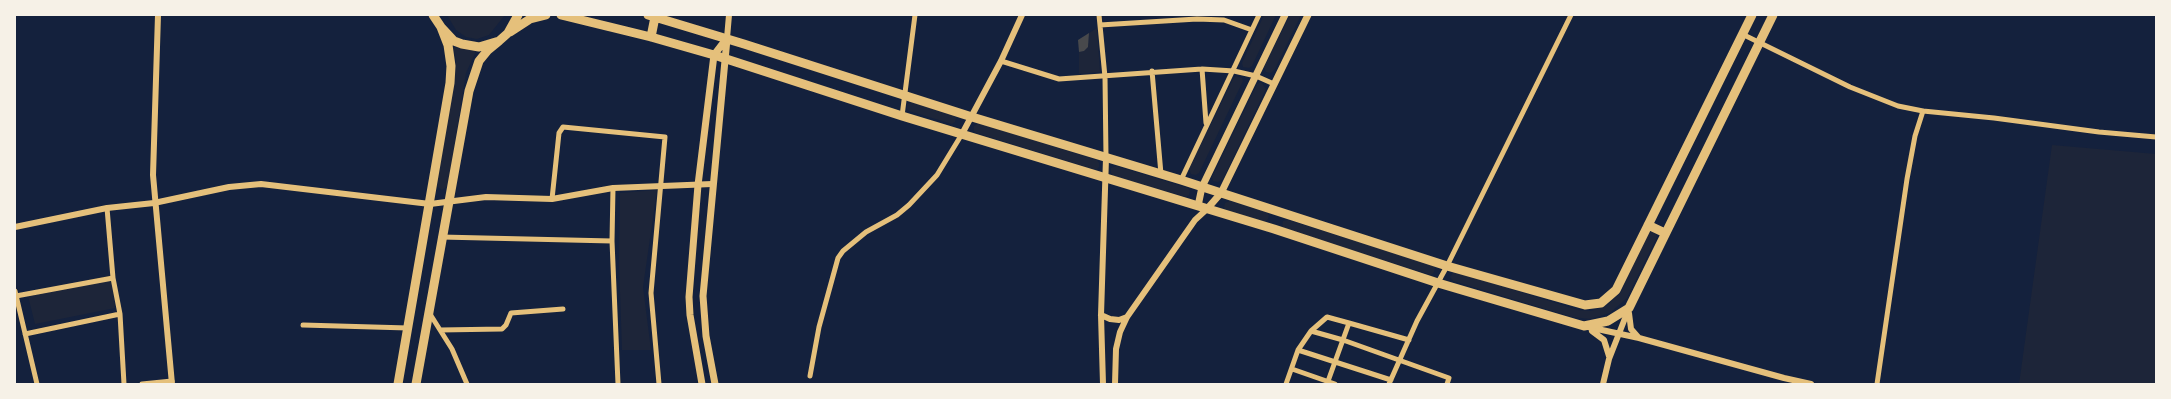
<!DOCTYPE html>
<style>
body{margin:0}
#map{position:relative;width:2171px;height:399px;overflow:hidden;background:#14213d;font-family:Karla,sans-serif}
canvas{display:block}
.frame{position:absolute;inset:0;border:16px solid #f6f1e7;pointer-events:none}
</style>
<div id="map">
<canvas width="2171" height="399"></canvas>
<div class="frame"></div>
</div>
<script>
const g = document.querySelector('canvas').getContext('2d');
g.lineJoin = 'round';
function paint(path, color) {
  g.fillStyle = color;
  g.fill(path, 'evenodd');
}
function shape(rows) {
  const path = new Path2D();
  for (const r of rows) {
    path.moveTo(r[0], r[1]);
    for (let i = 2; i < r.length; i += 2) path.lineTo(r[i], r[i + 1]);
  }
  return path;
}
function strokePath(path, color, width, dash) {
  g.strokeStyle = color;
  g.lineWidth = width;
  g.lineCap = dash ? 'butt' : 'round';
  g.setLineDash(dash || []);
  g.stroke(path);
}
paint(shape([
 [447,15,505,15,489,35,477,39,466,37,456,30],
 [1264,15,1276,15,1252,66,1249,68,1243,67,1242,63],
 [1290,15,1301,15,1275,69,1271,73,1266,72,1264,67],
 [1097,28,1100,72,1079,74,1079,52,1084,51,1088,47,1089,33],
 [453,47,476,51,466,73,448,186,442,190,436,186,455,74,456,61],
 [1236,76,1242,78,1243,81,1199,173,1196,175,1191,174,1189,169,1233,79],
 [1261,82,1266,89,1223,179,1218,182,1213,181,1212,177,1257,84],
 [912,102,953,115,956,118,955,122,952,124,909,111,907,109,907,104],
 [979,123,1097,160,1099,163,1099,167,1096,170,976,133,974,131,974,126],
 [2052,145,2156,154,2156,384,2019,384],
 [1116,166,1188,188,1190,191,1189,195,1186,197,1113,176,1111,173,1111,168],
 [657,190,643,287,651,350,622,350,619,263,620,193],
 [1230,201,1266,212,1269,215,1268,219,1265,222,1227,211,1224,208,1225,203],
 [1288,220,1433,265,1435,268,1434,272,1431,275,1285,229,1282,227,1283,221],
 [1652,230,1655,232,1657,237,1627,298,1610,313,1590,319,1572,317,1453,281,1450,277,1454,271,1578,310,1591,311,1606,306,1621,292,1648,234],
 [111,275,115,308,35,324,27,292]
]), '#1d2539');
paint(shape([
 [1089,33,1088,47,1084,51,1079,52,1078,40]
]), '#48494c');
strokePath(shape([
 [1099,15,1105,77,1106,157],
 [1100,25,1197,19,1224,20,1252,30],
 [1742,34,1850,87,1898,106,1923,111,1994,118,2099,132,2156,137],
 [1001,61,1059,79,1202,69,1234,71,1256,76,1274,84],
 [1202,69,1206,123],
 [1152,71,1161,174],
 [902,116,915,15],
 [1181,180,1259,15],
 [613,188,612,241,618,384],
 [552,199,559,133,563,127,665,137,651,293,659,384],
 [107,208,113,278,120,314,124,384],
 [441,237,612,241],
 [15,291,37,384],
 [16,296,113,278],
 [430,314,452,349,467,384],
 [303,325,408,328],
 [440,330,502,329,506,325,511,313,563,309],
 [1311,331,1327,317,1349,323],
 [25,334,120,314],
 [1298,350,1391,380],
 [1292,369,1335,384],
 [810,376,819,327,838,258,843,251,866,232,897,215,909,205,937,175,962,134],
 [142,384,172,381],
 [1286,384,1298,350,1311,331,1343,340,1449,378,1447,384],
 [1327,384,1349,323,1409,340],
 [1389,384,1417,321,1447,266,1571,15],
 [1877,384,1907,179,1915,136,1923,111]
]), '#e5c07b', 5);
strokePath(shape([
 [158,15,153,175,172,384],
 [727,38,729,15],
 [962,134,1001,61,1022,15],
 [15,227,107,208,154,203,229,187,261,184,430,204,486,197,552,199,613,188,712,184],
 [1629,313,1631,329,1638,337],
 [1101,315,1110,319,1119,320,1127,317],
 [1588,327,1639,338,1784,378,1811,384],
 [1592,331,1604,340,1609,356],
 [1103,384,1101,315,1106,158],
 [1115,384,1116,349,1120,332,1127,317,1195,220,1207,209],
 [1603,384,1609,359,1629,308]
]), '#e5c07b', 6);
strokePath(shape([
 [1198,206,1202,187,1285,15],
 [1207,209,1221,193,1308,15],
 [702,384,690,315,689,297,698,185,714,55,727,38],
 [715,384,706,336,703,296,727,39]
]), '#e5c07b', 7);
strokePath(shape([
 [433,15,441,27,454,41,462,44,479,47,499,41,508,33,518,15],
 [561,15,651,37,714,55,902,116,1274,229,1438,283,1584,326,1608,321,1629,308,1773,15],
 [648,15,744,44,972,117,1181,180,1447,266,1585,305,1601,303,1616,290,1752,15],
 [510,32,530,19,546,15],
 [651,37,655,17],
 [1648,225,1665,233],
 [398,384,450,83,451,66,448,45,441,27],
 [416,384,469,91,479,61,488,50,499,41]
]), '#e5c07b', 9);
</script>
